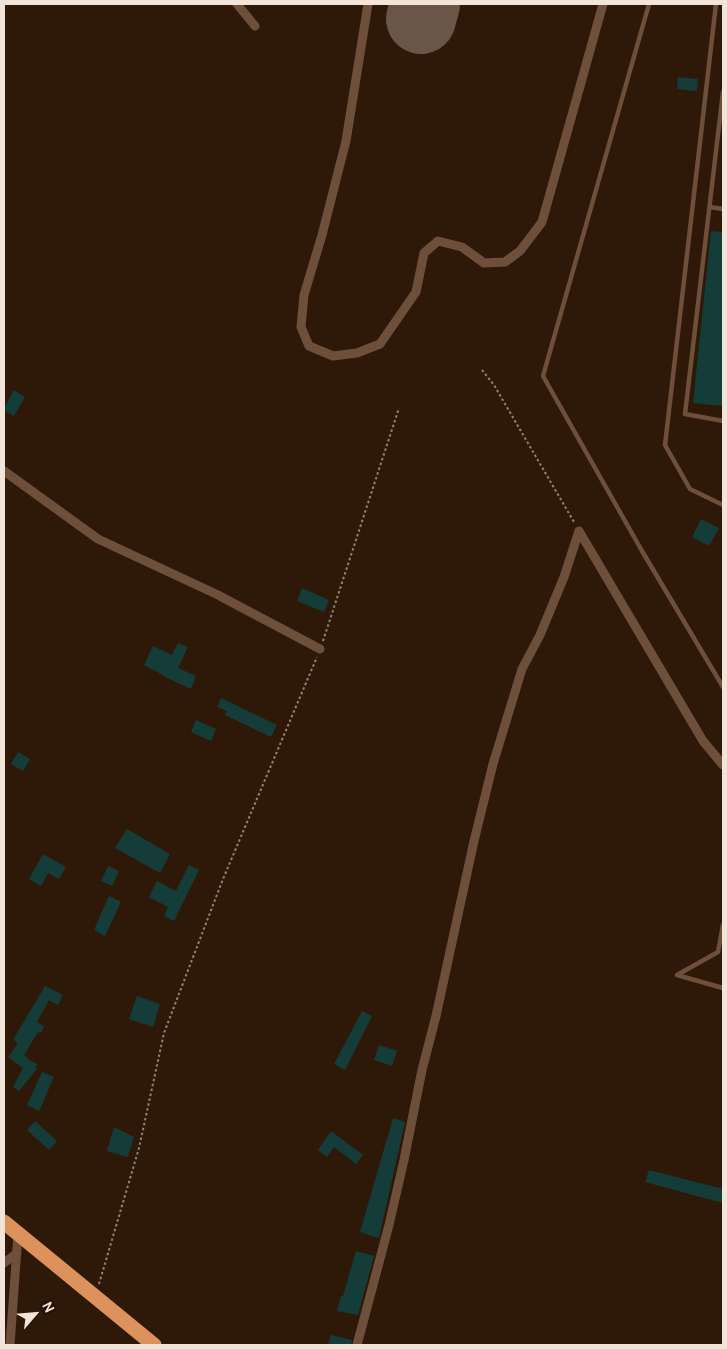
<!DOCTYPE html>
<style>
body{margin:0}
#map{position:relative;width:727px;height:1349px;overflow:hidden;background:#2e1909;font-family:Cabin,sans-serif}
canvas{display:block}
.frame{position:absolute;inset:0;border:5px solid #f3e4da;pointer-events:none}
.north{position:absolute;left:10px;top:1289px;width:50px;height:50px;-webkit-text-stroke:4px #240f02;paint-order:stroke;rotate:63deg;font-size:14px;font-weight:700;line-height:20px;text-align:center;color:#f3e4da}
.north::after{content:'';display:block;margin:auto;width:18px;height:22px;background:#f3e4da;clip-path:polygon(50% 0,100% 100%,50% 72%,0 100%)}
</style>
<div id="map">
<canvas width="727" height="1349"></canvas>
<div class="frame"></div>
<div class="north">N</div>
</div>
<script>
const g = document.querySelector('canvas').getContext('2d');
g.lineJoin = 'round';
function shape(rows) {
  const path = new Path2D();
  for (const r of rows) {
    path.moveTo(r[0], r[1]);
    for (let i = 2; i < r.length; i += 2) path.lineTo(r[i], r[i + 1]);
  }
  return path;
}
function strokePath(path, color, width, dash) {
  g.strokeStyle = color;
  g.lineWidth = width;
  g.lineCap = dash ? 'butt' : 'round';
  g.setLineDash(dash || []);
  g.stroke(path);
}
function paint(path, color) {
  g.fillStyle = color;
  g.fill(path, 'evenodd');
}
strokePath(shape([
 [421,19,425,4]
]), '#695648', 70);
paint(shape([
 [678,77,698,79,697,91,677,89],
 [711,231,723,232,723,333,722,346,723,346,723,406,693,403],
 [14,390,25,397,14,416,4,410,4,408],
 [701,519,719,528,709,546,692,537],
 [302,588,329,600,324,612,297,601],
 [178,643,188,647,178,668,196,676,191,689,163,676,163,675,144,665,153,646,172,655],
 [221,698,277,725,271,737,225,715,227,711,217,707],
 [196,720,216,729,211,741,191,732],
 [18,752,30,759,23,771,11,764],
 [127,829,170,854,160,873,115,848],
 [43,854,66,867,59,879,48,873,41,886,29,879],
 [189,865,199,870,174,921,164,916,168,907,149,897,157,881,176,891],
 [108,866,119,871,112,886,101,881],
 [109,896,121,902,105,936,94,930],
 [45,986,63,995,58,1005,49,1000,37,1022,44,1026,41,1033,38,1032,24,1055,28,1058,27,1059,37,1064,35,1068,37,1069,19,1091,13,1087,23,1068,8,1057,18,1043,13,1040],
 [137,996,160,1004,153,1027,129,1019],
 [362,1011,372,1016,345,1070,334,1064],
 [379,1045,397,1051,392,1066,374,1060],
 [42,1072,54,1077,39,1111,27,1105],
 [393,1118,405,1122,379,1238,360,1232],
 [35,1121,57,1141,49,1150,27,1130],
 [114,1127,134,1137,128,1157,107,1151],
 [331,1131,363,1155,356,1164,334,1147,327,1157,318,1150],
 [649,1170,723,1189,723,1203,645,1182],
 [356,1251,374,1256,358,1315,337,1311,341,1296,343,1296],
 [331,1335,352,1340,351,1345,328,1345]
]), '#143d3a');
strokePath(shape([
 [482,370,494,385,574,522],
 [323,641,399,408],
 [99,1284,139,1148,164,1033,223,879,317,657]
]), '#938174', 2, [2.5, 2.5]);
strokePath(shape([
 [649,4,543,376,642,551,723,687],
 [716,4,665,445,690,489,723,505],
 [723,92,685,414,723,421],
 [710,207,723,209],
 [723,925,718,952,677,975,723,988]
]), '#6e4f3a', 4.5);
strokePath(shape([
 [237,4,255,26],
 [368,4,346,141,322,235,304,295,301,327,309,346,333,356,357,353,380,344,416,292,424,253,438,241,462,247,484,263,505,262,520,251,542,222,603,4],
 [4,471,98,539,216,594,320,649],
 [4,1263,17,1253],
 [10,1345,18,1234],
 [357,1345,389,1225,404,1160,422,1070,436,1016,474,841,493,764,522,669,540,635,564,577,579,531,703,741,723,765]
]), '#6e4f3a', 9);
strokePath(shape([
 [4,1222,154,1345]
]), '#dd915b', 15);
</script>
